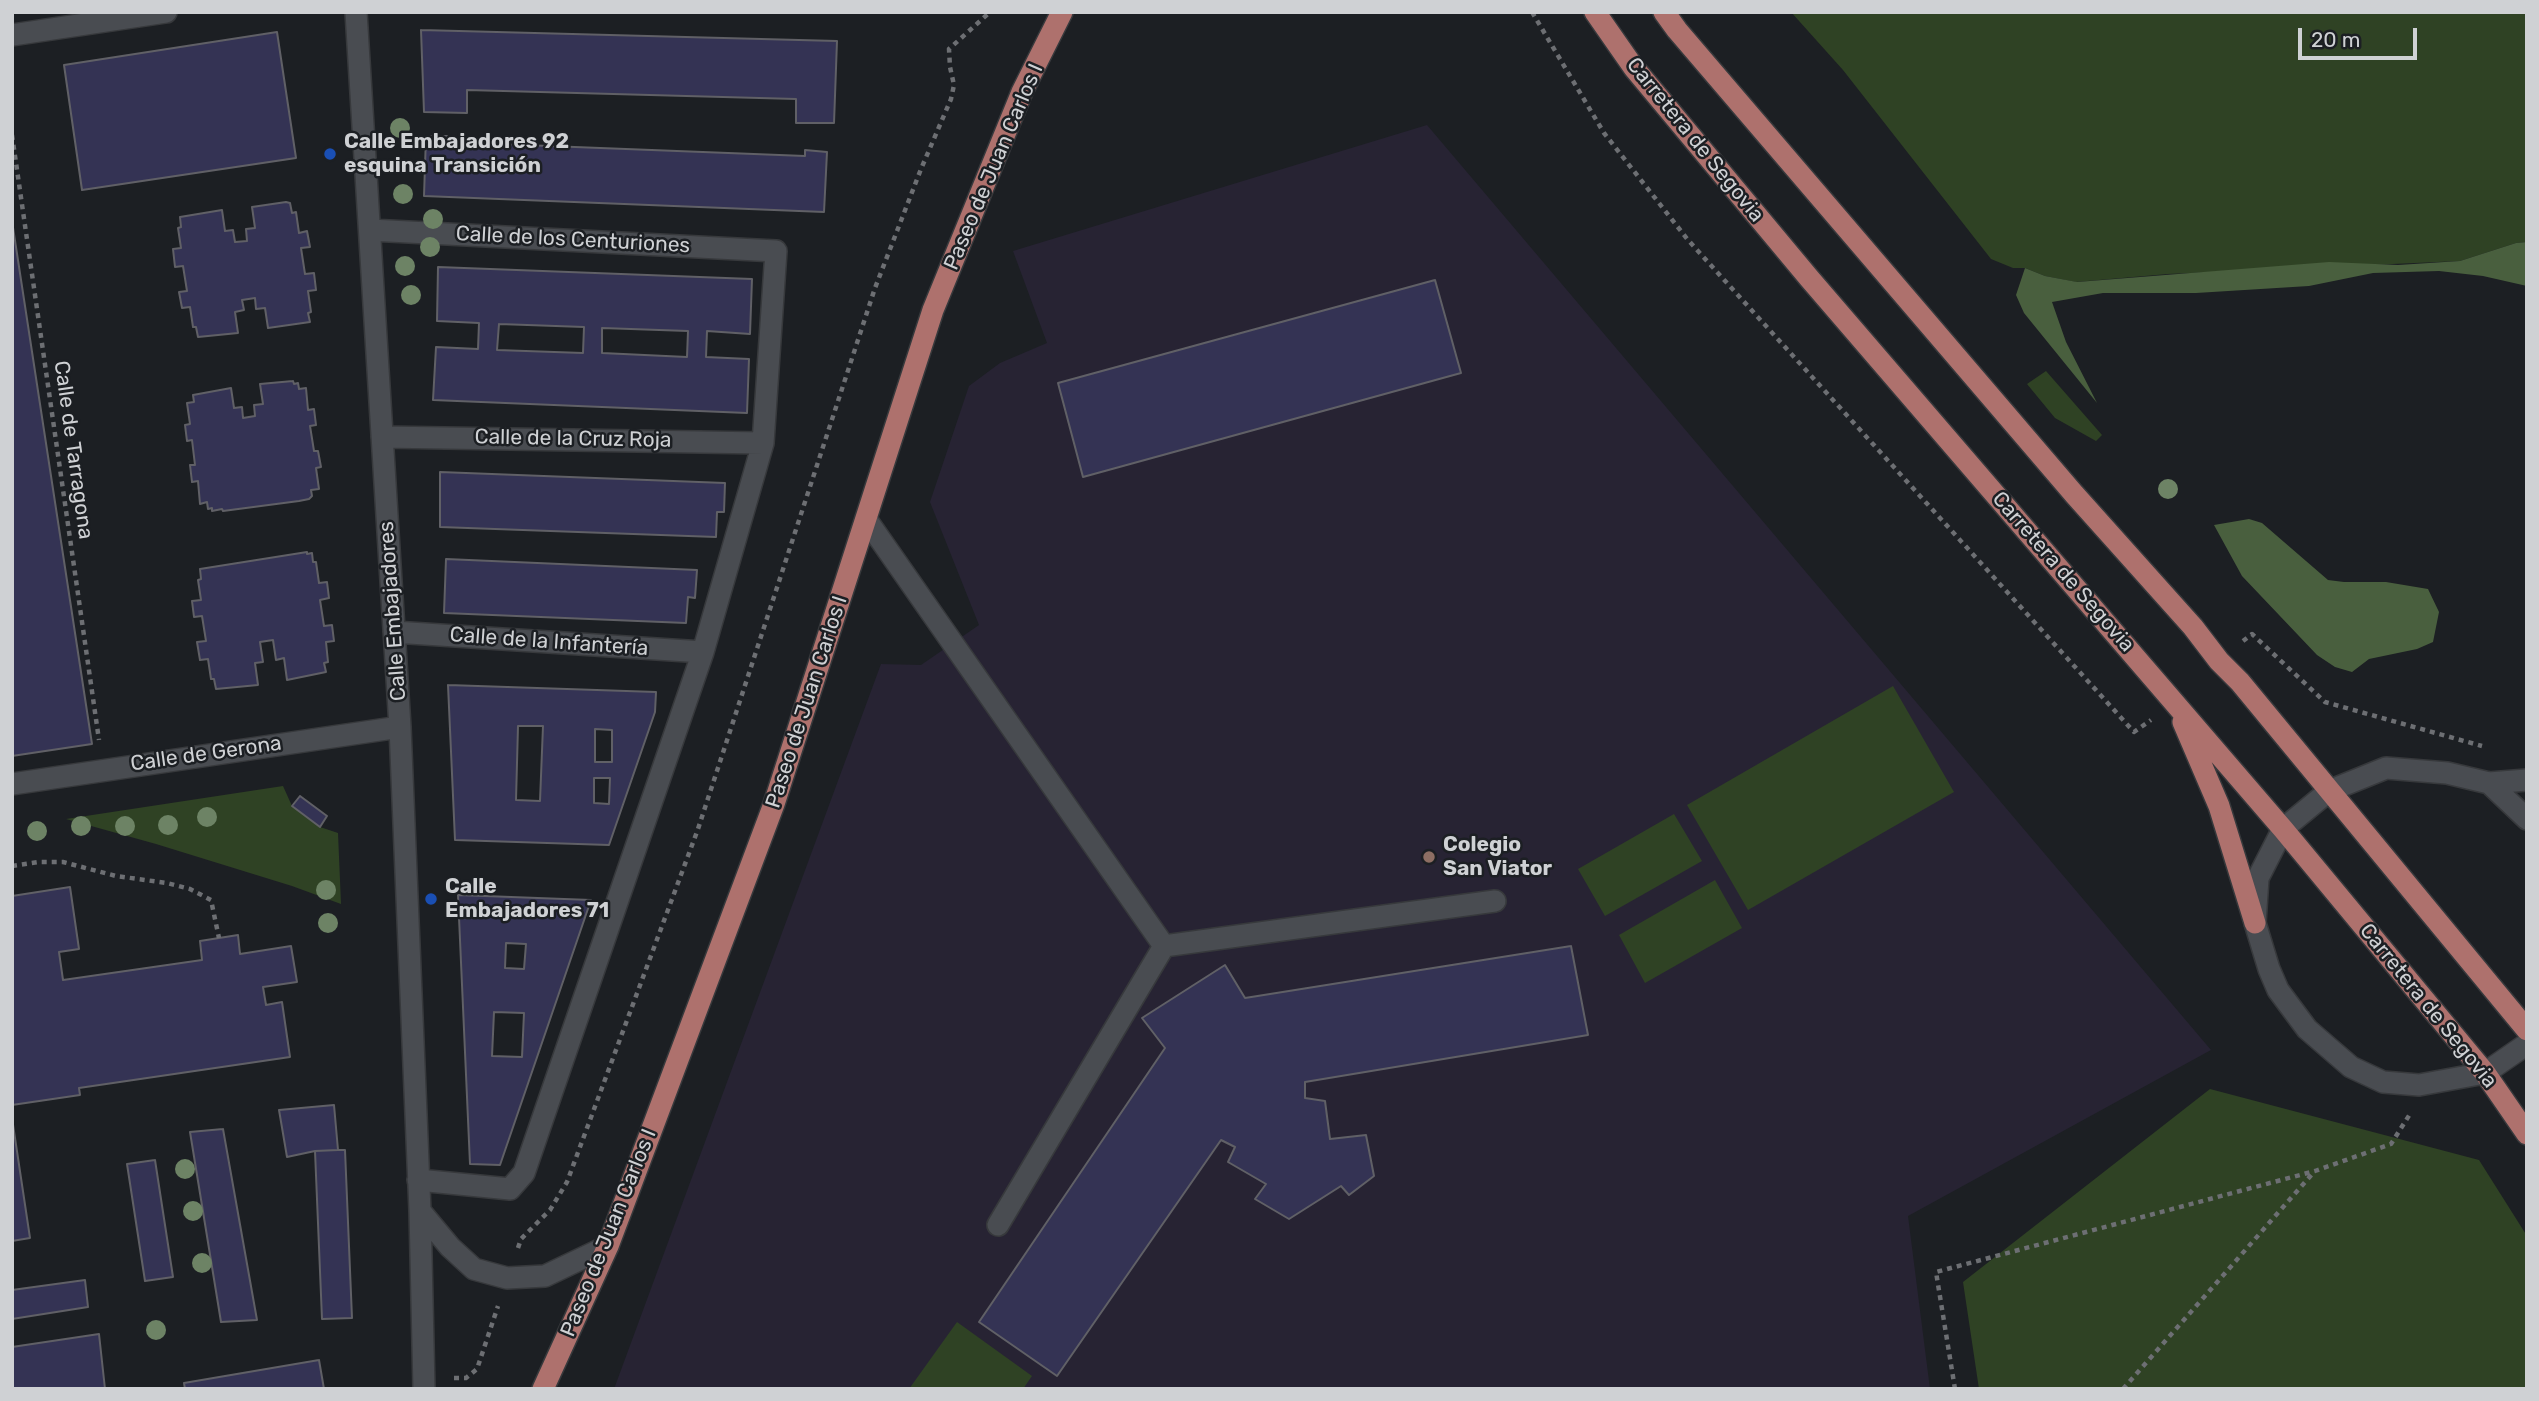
<!DOCTYPE html>
<meta charset="utf-8">
<style>
body{margin:0}
#map{position:relative;width:2539px;height:1401px;overflow:hidden;background:#1c1f23;font-family:Rubik,sans-serif}
canvas{display:block}
.frame{position:absolute;inset:0;border:14px solid #cfd1d4;pointer-events:none}
.scale{position:absolute;left:2298px;top:28px;width:119px;height:32px;box-sizing:border-box;border:4px solid #cfd1d4;border-top:0;padding-left:9px;font-size:21px;line-height:24px;white-space:nowrap;color:#cfd1d4;-webkit-text-stroke:5px #1c1f23;paint-order:stroke}
</style>
<div id="map">
<canvas width="2539" height="1401"></canvas>
<div class="frame"></div>
<div class="scale">20 m</div>
</div>
<script>
const g = document.querySelector('canvas').getContext('2d');
g.lineJoin = 'round';
function paint(path, color) {
  g.fillStyle = color;
  g.fill(path, 'evenodd');
}
function shape(rows) {
  const path = new Path2D();
  for (const r of rows) {
    path.moveTo(r[0], r[1]);
    for (let i = 2; i < r.length; i += 2) path.lineTo(r[i], r[i + 1]);
  }
  return path;
}
function strokePath(path, color, width, dash) {
  g.strokeStyle = color;
  g.lineWidth = width;
  g.lineCap = dash ? 'butt' : 'round';
  g.setLineDash(dash || []);
  g.stroke(path);
}
function label(font, color, halo, rows, align = 'center') {
  g.font = font + ' Rubik,sans-serif';
  g.lineWidth = 5;
  g.setLineDash([]);
  g.textBaseline = 'middle';
  g.strokeStyle = halo;
  g.fillStyle = color;
  for (const [text, x, y, turn = 0] of rows) {
    g.save();
    g.translate(x, y);
    g.rotate((+turn || 0) * Math.PI / 180);
    g.textAlign = isNaN(turn) ? turn : align;
    if (halo) g.strokeText(text, 0, 0);
    g.fillText(text, 0, 0);
    g.restore();
  }
}
paint(shape([
 [1427,125,2211,1050,1908,1216,1930,1389,614,1389,881,664,921,665,979,625,930,502,969,386,1000,363,1047,343,1013,251]
]), '#272333');
paint(shape([
 [1791,12,2527,12,2527,242,2516,243,2460,261,2168,274,2076,282,2045,276,2025,268,2013,268,1991,259,1843,70],
 [2046,371,2102,435,2096,441,2055,418,2027,384],
 [1893,686,1954,792,1748,910,1687,805],
 [283,786,292,806,320,827,338,833,341,904,292,886,156,844,66,819],
 [1674,814,1702,861,1605,916,1578,869],
 [1715,880,1742,928,1645,983,1619,935],
 [2210,1089,2479,1160,2527,1236,2527,1389,1979,1389,1963,1282],
 [957,1322,1032,1376,1023,1389,909,1389]
]), '#2f4224');
paint(shape([
 [2527,242,2527,286,2483,276,2439,271,2373,273,2309,286,2196,293,2103,293,2052,302,2066,342,2097,403,2024,313,2016,295,2025,268,2045,276,2077,282,2329,262,2398,265,2460,261,2516,243],
 [2249,519,2262,523,2328,580,2344,582,2386,582,2428,589,2439,612,2433,642,2417,649,2369,659,2352,672,2335,667,2317,655,2242,576,2214,525]
]), '#495f3e');
const building = shape([
 [421,30,837,41,834,123,796,123,796,99,467,90,467,113,424,112,421,30],
 [277,32,296,158,82,190,64,65,277,32],
 [426,136,447,136,447,142,805,156,805,150,827,152,824,212,424,196,426,136],
 [286,202,290,203,292,213,296,212,299,233,307,231,310,247,301,248,305,274,314,273,316,290,308,291,311,312,308,313,310,322,268,328,265,308,256,309,255,298,242,300,244,310,235,312,238,333,198,337,196,327,193,327,190,307,182,308,179,292,187,291,183,266,175,267,173,249,181,248,178,228,181,227,180,217,222,210,225,231,233,230,235,242,247,241,246,229,255,228,252,207,286,202],
 [12,221,92,744,12,756,12,221],
 [438,267,752,279,750,334,707,331,706,357,749,359,747,413,433,400,436,347,478,349,479,323,437,321,438,267],
 [499,324,584,327,583,353,497,350,499,324],
 [602,328,688,331,687,357,602,353,602,328],
 [1435,280,1461,373,1083,477,1058,383,1435,280],
 [293,381,294,384,298,383,299,389,306,388,308,410,314,409,316,425,310,426,314,451,318,451,321,467,316,468,319,489,311,490,312,496,309,499,299,501,223,511,222,509,212,511,212,508,208,509,207,502,200,504,198,481,192,482,190,465,195,465,192,440,187,441,185,425,190,424,187,403,194,402,193,395,231,388,234,408,242,407,243,418,255,416,254,405,263,404,260,384,293,381],
 [440,472,725,483,724,512,717,512,716,537,440,527,440,472],
 [307,552,307,554,312,553,313,562,316,562,319,583,327,582,329,598,320,600,324,626,332,625,334,641,326,642,328,662,324,663,326,672,287,680,284,658,276,660,273,640,260,642,263,662,255,663,258,685,216,689,214,679,211,679,208,659,200,660,197,642,206,641,202,616,194,617,192,601,201,600,198,580,201,579,200,569,307,552],
 [446,559,697,570,695,598,688,597,686,623,444,613,446,559],
 [448,685,656,692,655,712,609,845,455,840,448,685],
 [518,726,543,726,540,801,516,800,518,726],
 [595,729,612,730,612,762,595,762,595,729],
 [594,778,610,778,609,804,594,803,594,778],
 [300,796,327,816,320,827,292,806,300,796],
 [70,887,79,949,59,952,63,980,202,960,200,941,238,935,240,954,291,946,297,982,263,987,266,1005,282,1002,290,1057,79,1088,80,1095,12,1105,12,896,70,887],
 [458,895,591,900,500,1165,470,1164,458,895],
 [506,943,526,944,524,969,505,968,506,943],
 [494,1012,524,1013,522,1057,492,1056,494,1012],
 [1571,946,1588,1035,1305,1082,1305,1098,1325,1101,1330,1139,1366,1135,1374,1176,1349,1195,1341,1186,1289,1219,1255,1199,1266,1184,1228,1162,1235,1147,1221,1140,1057,1376,979,1322,1165,1048,1142,1018,1225,965,1245,998,1571,946],
 [334,1105,338,1150,315,1151,287,1157,279,1110,334,1105],
 [12,1118,30,1238,12,1241,12,1118],
 [223,1129,257,1320,221,1322,190,1132,223,1129],
 [338,1150,345,1150,352,1318,322,1319,315,1151,338,1150],
 [155,1160,173,1277,145,1281,127,1164,155,1160],
 [85,1280,88,1307,12,1319,12,1290,85,1280],
 [99,1334,105,1389,12,1389,12,1347,99,1334],
 [319,1360,324,1389,185,1389,184,1383,319,1360]
]);
paint(building, '#343354');
strokePath(building, '#606066', 2);
const lane = shape([
 [866,519,1164,946,1495,901],
 [998,1225,1164,946]
]);
const street = shape([
 [356,12,400,727,420,1211,424,1389],
 [12,35,166,12],
 [370,230,776,251,763,443,703,652,524,1173,510,1189,418,1180],
 [382,437,763,443],
 [394,632,703,652],
 [12,784,400,727],
 [420,1211,450,1247,474,1269,507,1278,545,1276,608,1246]
]);
const secondary = shape([
 [2489,783,2527,780],
 [2527,819,2489,783,2447,773,2386,768,2329,791,2283,829,2258,878,2255,923,2269,969,2278,990,2307,1029,2351,1067,2383,1082,2419,1085,2485,1073,2527,1044]
]);
const primary = shape([
 [1595,12,1634,68,1809,278,2283,829,2485,1073,2527,1134],
 [1664,12,1677,30,2074,494,2193,627,2219,661,2240,682,2527,1030],
 [2183,722,2219,806,2255,923],
 [543,1389,608,1246,774,804,933,310,1022,92,1062,12]
]);
strokePath(lane, '#37393c', 24);
strokePath(street, '#37393c', 24);
strokePath(secondary, '#37393c', 24);
strokePath(primary, '#37393c', 24);
strokePath(shape([
 [1532,12,1604,133,1688,240,2134,732,2151,720],
 [12,135,99,740],
 [2243,641,2252,634,2325,702,2482,746],
 [12,866,39,862,63,862,116,876,167,883,190,889,211,900,219,938],
 [518,1248,521,1239,550,1210,567,1182,698,829,875,288,921,169,951,99,954,85,950,67,949,49,990,12],
 [454,1378,466,1378,477,1369,498,1306],
 [1955,1389,1936,1272,2315,1171,2391,1144,2410,1114],
 [2123,1389,2314,1172]
]), '#6d6f73', 4.5, [5, 5]);
strokePath(lane, '#494c51', 21);
strokePath(street, '#494c51', 21);
strokePath(secondary, '#494c51', 21);
strokePath(primary, '#ae716d', 21);
g.fillStyle = '#6d8365';
for (const [x, y] of [
 [400,128],
 [403,194],
 [433,219],
 [430,247],
 [405,266],
 [411,295],
 [2168,489],
 [207,817],
 [168,825],
 [81,826],
 [125,826],
 [37,831],
 [326,890],
 [328,923],
 [185,1169],
 [193,1211],
 [202,1263],
 [156,1330]
]) {
  g.beginPath();
  g.arc(x, y, 10, 0, 2 * Math.PI);
  g.fill();
}
for (const [x, y, r, color] of [
 [330,154,7,"#1a4fb4"],
 [1429,857,7,"#8d6e63"],
 [431,899,7,"#1a4fb4"]
]) {
  const dot = new Path2D();
  dot.arc(x, y, r, 0, 2 * Math.PI);
  g.fillStyle = color;
  g.fill(dot);
  strokePath(dot, '#1c1f23', 2.5);
}
label('21px', '#cfd1d4', '#1c1f23', [
 ["Carretera de Segovia",1695,140,51],
 ["Paseo de Juan Carlos I",994,167,-67],
 ["Calle de los Centuriones",573,240,3],
 ["Calle de la Cruz Roja",573,439,1],
 ["Calle de Tarragona",73,450,82],
 ["Carretera de Segovia",2063,572,49],
 ["Calle Embajadores",393,611,-94],
 ["Calle de la Infantería",549,642,4],
 ["Paseo de Juan Carlos I",807,702,-72],
 ["Calle de Gerona",206,754,-8],
 ["Carretera de Segovia",2428,1006,51],
 ["Paseo de Juan Carlos I",609,1233,-68]
]);
label('bold 21px', '#cfd1d4', '#1c1f23', [
 ["Calle Embajadores 92",344,142],
 ["esquina Transición",344,166],
 ["Colegio",1443,845],
 ["San Viator",1443,869],
 ["Calle",445,887],
 ["Embajadores 71",445,911]
], 'left');
</script>
